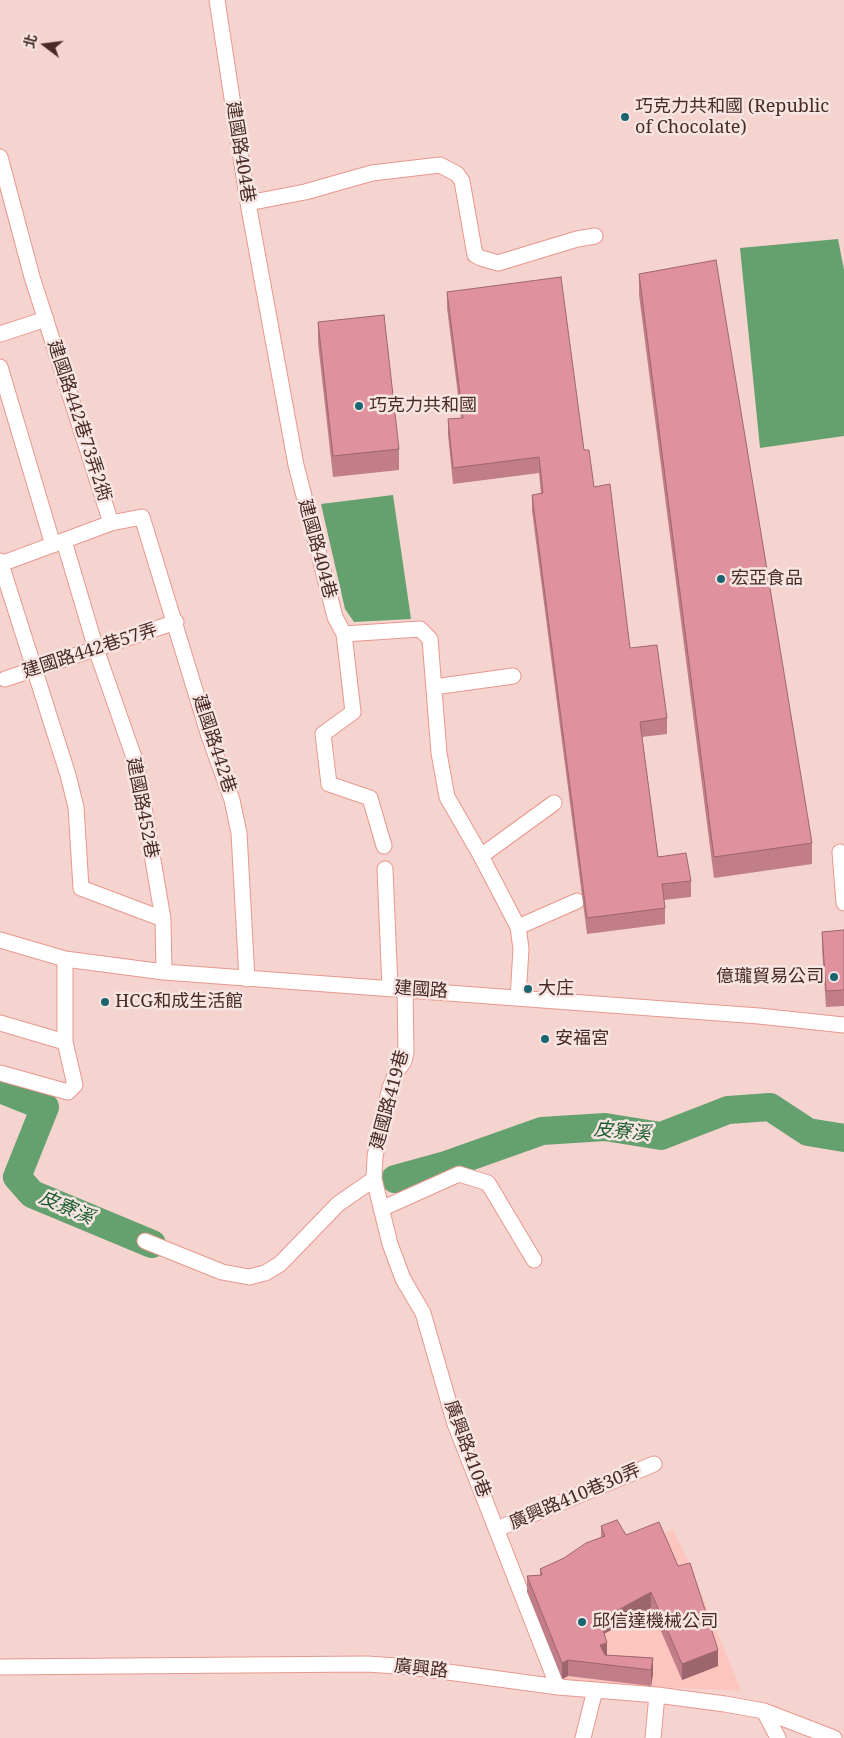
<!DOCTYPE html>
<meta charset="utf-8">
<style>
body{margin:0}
#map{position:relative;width:844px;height:1738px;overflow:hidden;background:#f5d3ce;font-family:"Noto Serif","Noto Sans TC",serif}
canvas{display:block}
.north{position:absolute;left:20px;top:20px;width:50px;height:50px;-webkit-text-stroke:4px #f6e5e2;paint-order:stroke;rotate:285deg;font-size:14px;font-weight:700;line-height:20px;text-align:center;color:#492a25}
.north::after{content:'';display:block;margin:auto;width:18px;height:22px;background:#492a25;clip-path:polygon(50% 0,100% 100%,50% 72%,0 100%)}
</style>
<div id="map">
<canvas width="844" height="1738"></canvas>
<div class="north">北</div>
</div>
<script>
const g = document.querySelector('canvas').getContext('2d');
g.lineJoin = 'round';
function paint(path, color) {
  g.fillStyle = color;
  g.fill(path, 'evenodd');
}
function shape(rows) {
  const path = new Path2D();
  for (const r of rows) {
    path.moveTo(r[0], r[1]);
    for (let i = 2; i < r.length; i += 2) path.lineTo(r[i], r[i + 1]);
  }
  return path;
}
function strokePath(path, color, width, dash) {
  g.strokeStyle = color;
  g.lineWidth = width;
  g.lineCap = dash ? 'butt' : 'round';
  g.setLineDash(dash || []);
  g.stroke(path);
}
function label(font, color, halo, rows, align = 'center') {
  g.font = font + ' "Noto Serif","Noto Sans TC",serif';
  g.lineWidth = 5;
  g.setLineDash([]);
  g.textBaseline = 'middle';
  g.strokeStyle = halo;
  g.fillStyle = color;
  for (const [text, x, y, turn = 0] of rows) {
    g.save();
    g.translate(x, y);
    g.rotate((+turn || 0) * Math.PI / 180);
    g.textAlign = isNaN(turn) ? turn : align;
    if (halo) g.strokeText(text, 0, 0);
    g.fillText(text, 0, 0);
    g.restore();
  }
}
paint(shape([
 [673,1530,688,1561,741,1691,561,1682,525,1589,535,1582,630,1544]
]), '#fcc5bd');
paint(shape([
 [838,239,844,270,844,436,760,448,740,248],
 [393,495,411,619,354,622,345,609,321,504]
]), '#64a16f');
strokePath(shape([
 [0,1089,45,1107,17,1177,32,1194,152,1244],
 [395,1179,446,1165,542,1131,605,1127,661,1136,728,1110,770,1107,808,1132,844,1138]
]), '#64a16f', 28);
const minor = shape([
 [217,0,248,203,296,465,335,617,344,634,420,629,430,639,439,753,447,797,481,856,518,927,521,949,518,998],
 [0,157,32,277,111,523],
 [248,203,305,192,372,173,440,165,457,174,462,181,475,255,481,258,498,263,577,239,595,236],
 [0,334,46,319],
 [0,367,53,545],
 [64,541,96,649,137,766,163,919,164,972],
 [0,561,68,775,76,807,81,888,163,919],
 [1,564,111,523,142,517,209,736,232,800,239,833,247,979],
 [344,634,353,712,323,734,329,784,370,798,384,846],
 [5,679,176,622],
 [434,687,513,676],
 [840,852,844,903],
 [481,856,554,803],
 [385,869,390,988],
 [518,927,577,901],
 [0,940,65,959,164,972,759,1016,844,1025],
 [405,989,406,1052,404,1061,396,1073,390,1088,381,1123,375,1157,374,1179,390,1244,403,1279,423,1313,455,1424,558,1687],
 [0,1023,65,1042],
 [0,1073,68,1092,75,1085,65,1042,65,959],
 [381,1209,459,1174,488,1183,534,1260],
 [145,1241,222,1272,249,1277,265,1273,280,1264,338,1204,374,1179],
 [497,1529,654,1464],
 [0,1667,367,1664,411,1667,558,1687,657,1695,725,1704,764,1711,834,1738],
 [764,1711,778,1738],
 [583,1738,595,1690],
 [653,1738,657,1695]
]);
strokePath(minor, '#e7988d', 17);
strokePath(minor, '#fff', 15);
paint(shape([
 [639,274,812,843,812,864,714,878,639,295],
 [447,292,584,450,594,487,630,648,667,718,667,734,642,737,658,857,691,881,691,897,664,900,665,908,665,924,587,934,532,511,532,495,541,494,539,473,453,484,448,435,448,419,461,419,447,308],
 [318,322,399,449,399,470,333,477,318,343],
 [844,930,844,1006,826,1007,822,948,822,932],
 [601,1526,626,1535,718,1666,682,1680,651,1608,604,1634,607,1655,653,1658,653,1674,651,1686,568,1676,562,1679,527,1592,527,1576,540,1575,540,1569,564,1558,601,1538]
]), '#c17d88');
paint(shape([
 [651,1592,651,1608,600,1636,600,1620],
 [607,1643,607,1659,600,1645],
 [718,1650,718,1666,682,1680,682,1664],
 [653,1658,653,1674,651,1686,651,1670],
 [568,1660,568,1676,562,1679,562,1663]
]), '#9d666f');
const building = shape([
 [716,260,812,843,714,857,639,274,716,260],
 [561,277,584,450,589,450,594,487,610,484,630,648,657,645,667,718,640,722,658,857,686,853,691,881,662,884,665,908,587,918,532,495,543,493,539,457,453,468,448,419,463,418,447,292,561,277],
 [384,315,399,449,333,456,318,322,384,315],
 [844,930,844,990,826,991,822,932,844,930],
 [617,1520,626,1535,659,1522,678,1566,690,1563,718,1650,682,1664,651,1592,600,1620,607,1643,600,1645,605,1655,653,1658,651,1670,568,1660,562,1663,527,1576,542,1575,540,1569,564,1558,586,1543,605,1536,601,1526,617,1520]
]);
paint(building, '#e0919e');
strokePath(building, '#9d666f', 1);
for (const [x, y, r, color] of [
 [625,117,5,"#1a6570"],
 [359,406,5,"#1a6570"],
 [721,579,5,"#1a6570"],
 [834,977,5,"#1a6570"],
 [528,989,5,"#1a6570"],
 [105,1002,5,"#1a6570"],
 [545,1039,5,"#1a6570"],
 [582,1622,5,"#1a6570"]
]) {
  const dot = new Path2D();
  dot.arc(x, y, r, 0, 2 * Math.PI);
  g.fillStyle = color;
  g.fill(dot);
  strokePath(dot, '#f6e5e2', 2);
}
label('18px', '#492a25', '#f6e5e2', [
 ["巧克力共和國 (Republic",635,107],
 ["of Chocolate)",635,128],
 ["巧克力共和國",369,406],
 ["宏亞食品",731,579],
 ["億瓏貿易公司",824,977,"right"],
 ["大庄",538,989],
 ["HCG和成生活館",115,1002],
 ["安福宮",555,1039],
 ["邱信達機械公司",592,1622]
], 'left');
label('18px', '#492a25', '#f6e5e2', [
 ["建國路404巷",240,152,81],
 ["建國路442巷73弄2衖",79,421,72],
 ["建國路404巷",317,549,75],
 ["建國路442巷57弄",90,651,-18],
 ["建國路442巷",214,744,72],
 ["建國路452巷",142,808,79],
 ["建國路",421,990,4],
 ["建國路419巷",390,1100,-75],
 ["廣興路410巷",467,1449,70],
 ["廣興路410巷30弄",575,1497,-23],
 ["廣興路",421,1669,6]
]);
label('italic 19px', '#1a5c2c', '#f6e5e2', [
 ["皮寮溪",622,1132,5],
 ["皮寮溪",66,1208,23]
]);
</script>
